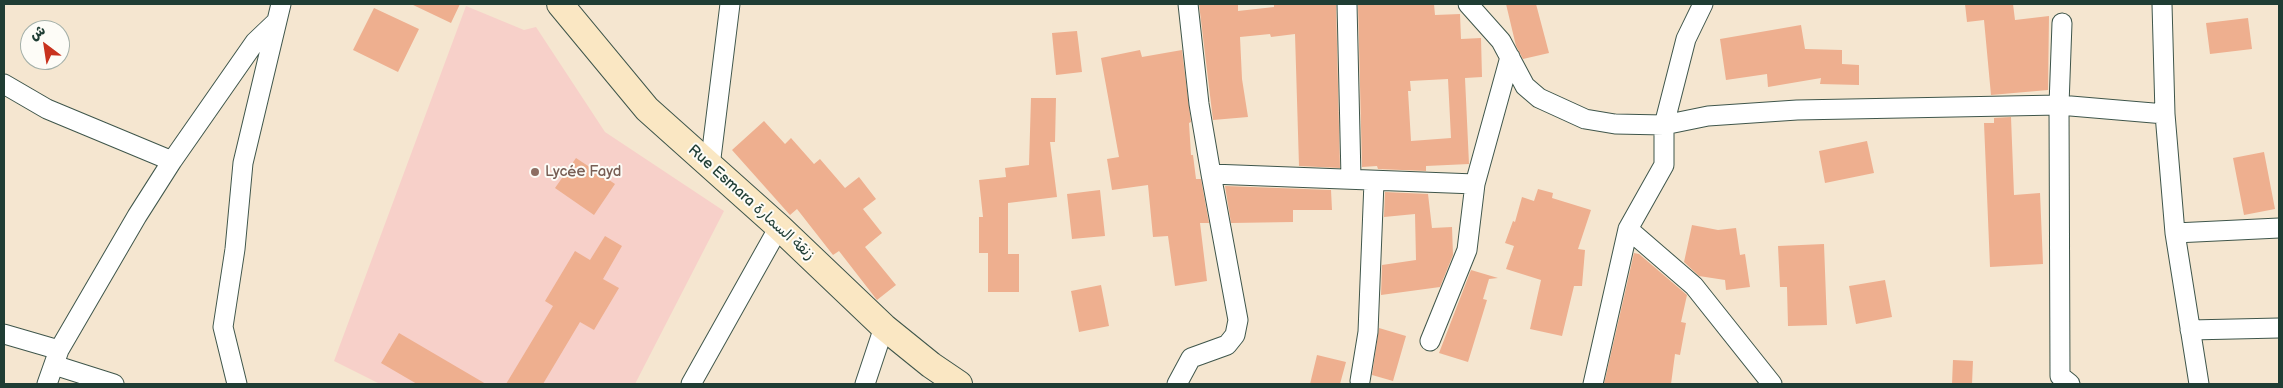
<!DOCTYPE html>
<meta charset="utf-8">
<style>
body{margin:0}
#map{position:relative;width:2283px;height:388px;overflow:hidden;background:#f5e6d0;font-family:"Balsamiq Sans","Playpen Sans Arabic",sans-serif}
canvas{display:block}
.frame{position:absolute;inset:0;border:5px solid #1f3d34;pointer-events:none}
.north{position:absolute;left:20px;top:20px;width:50px;height:50px;box-sizing:border-box;background:#fdfcf7;border:1px solid #a4b0a9;border-radius:50%;rotate:329deg;font-size:14px;font-weight:700;line-height:20px;text-align:center;color:#1f3d34}
.north::after{content:'';display:block;margin:auto;width:18px;height:22px;background:#c8321e;clip-path:polygon(50% 0,100% 100%,50% 72%,0 100%)}
</style>
<div id="map">
<canvas width="2283" height="388"></canvas>
<div class="frame"></div>
<div class="north">ش</div>
</div>
<script>
const g = document.querySelector('canvas').getContext('2d');
g.lineJoin = 'round';
function paint(path, color) {
  g.fillStyle = color;
  g.fill(path, 'evenodd');
}
function shape(rows) {
  const path = new Path2D();
  for (const r of rows) {
    path.moveTo(r[0], r[1]);
    for (let i = 2; i < r.length; i += 2) path.lineTo(r[i], r[i + 1]);
  }
  return path;
}
function strokePath(path, color, width, dash) {
  g.strokeStyle = color;
  g.lineWidth = width;
  g.lineCap = dash ? 'butt' : 'round';
  g.setLineDash(dash || []);
  g.stroke(path);
}
function label(font, color, halo, rows, align = 'center') {
  g.font = font + ' "Balsamiq Sans","Playpen Sans Arabic",sans-serif';
  g.lineWidth = 4;
  g.setLineDash([]);
  g.textBaseline = 'middle';
  g.strokeStyle = halo;
  g.fillStyle = color;
  for (const [text, x, y, turn = 0] of rows) {
    g.save();
    g.translate(x, y);
    g.rotate((+turn || 0) * Math.PI / 180);
    g.textAlign = isNaN(turn) ? turn : align;
    if (halo) g.strokeText(text, 0, 0);
    g.fillText(text, 0, 0);
    g.restore();
  }
}
paint(shape([
 [466,6,524,30,536,27,605,132,724,211,635,384,380,384,334,361]
]), '#f7d0c9');
paint(shape([
 [411,4,460,4,451,23],
 [1199,4,1238,4,1238,11,1274,7,1274,4,1336,4,1340,168,1299,166,1295,34,1271,37,1270,34,1240,37,1242,79,1248,117,1213,120],
 [1358,4,1434,4,1435,15,1460,14,1461,39,1481,38,1482,77,1465,78,1469,164,1426,166,1426,171,1378,169,1377,166,1362,167],
 [1448,79,1451,138,1411,141,1408,91,1411,91,1410,81],
 [1506,4,1536,4,1549,53,1523,59,1516,46],
 [1965,4,2013,4,2015,20,2049,16,2048,90,1991,95,1984,20,1967,22],
 [374,8,419,29,398,72,353,50],
 [2248,18,2252,49,2210,54,2206,23],
 [1801,25,1805,49,1842,50,1842,64,1859,65,1859,85,1820,84,1821,78,1768,87,1767,74,1726,80,1720,39],
 [1077,31,1082,72,1056,75,1052,33],
 [1140,50,1142,57,1182,50,1191,122,1189,123,1191,155,1193,155,1196,179,1201,179,1209,223,1200,223,1207,281,1175,286,1168,236,1153,237,1148,185,1112,190,1107,159,1119,157,1101,58],
 [1031,98,1056,98,1055,142,1050,142,1057,197,1008,203,1008,254,1019,254,1019,292,988,292,988,253,979,253,979,217,983,217,979,180,1006,177,1005,168,1029,165],
 [2011,117,2014,195,2040,193,2043,264,1990,267,1984,123,1994,123,1994,118],
 [764,121,785,144,791,138,814,164,820,159,845,188,859,177,876,199,863,209,882,233,865,247,896,285,877,300,839,251,833,255,797,209,790,215,732,150],
 [1867,141,1874,173,1825,183,1819,151],
 [2264,152,2275,209,2244,215,2233,158],
 [576,158,615,184,594,215,555,188],
 [1225,186,1331,190,1332,210,1293,210,1293,222,1231,223],
 [1538,189,1553,193,1552,198,1591,210,1578,249,1585,250,1582,286,1574,286,1562,336,1530,329,1541,280,1506,269,1514,246,1505,243,1513,221,1515,222,1522,197,1534,201],
 [1100,190,1105,236,1072,239,1067,194],
 [1385,192,1428,194,1432,228,1452,227,1453,255,1440,287,1381,295,1382,265,1416,260,1415,214,1384,217],
 [1692,225,1718,230,1736,228,1740,255,1745,254,1750,287,1726,290,1725,280,1699,276,1684,262],
 [605,236,622,246,603,279,619,288,594,330,580,322,543,384,506,384,553,306,545,301,575,251,590,260],
 [1824,244,1827,325,1788,326,1787,287,1780,287,1778,246],
 [1634,253,1639,254,1687,295,1681,322,1686,323,1680,355,1675,354,1671,384,1604,384],
 [1471,270,1498,278,1489,279,1483,299,1487,300,1468,362,1439,353],
 [1885,280,1892,317,1856,324,1849,286],
 [1101,285,1109,326,1079,332,1071,291],
 [1379,328,1406,336,1393,381,1372,375],
 [399,333,486,384,417,384,381,363],
 [1317,355,1346,362,1340,384,1310,384],
 [1953,360,1973,361,1972,384,1952,384]
]), '#eeaf8f');
const street = shape([
 [1347,4,1351,178],
 [1468,4,1501,41,1525,86,1539,98,1585,119,1615,124,1664,125,1708,116,1797,110,2059,105,2165,114],
 [2162,4,2165,114,2175,233,2199,384],
 [2062,23,2059,105,2060,376,2070,384],
 [4,84,47,109,172,161],
 [710,166,730,4],
 [1211,174,1475,184],
 [1628,229,1694,286,1772,384],
 [2175,233,2279,228],
 [2190,330,2279,328],
 [4,334,59,350],
 [1430,341,1467,250,1475,184,1510,57],
 [54,365,114,384],
 [1360,381,1368,332,1374,182],
 [47,384,59,350,137,216,172,161,255,42,276,22],
 [237,384,223,327,235,249,243,163,281,4],
 [691,384,779,227],
 [865,384,884,327],
 [1177,384,1191,358,1227,345,1235,335,1238,320,1211,174,1199,104,1188,4],
 [1593,384,1628,229,1664,165,1664,125,1686,39,1703,4]
]);
const secondary = shape([
 [560,4,647,109,779,227,884,327,931,365,959,384]
]);
strokePath(street, '#3f564b', 21);
strokePath(secondary, '#3f564b', 28);
strokePath(street, '#fff', 19);
strokePath(secondary, '#fae7c3', 26);
for (const [x, y, r, color] of [
 [535,172,5,"#8d6e63"]
]) {
  const dot = new Path2D();
  dot.arc(x, y, r, 0, 2 * Math.PI);
  g.fillStyle = color;
  g.fill(dot);
  strokePath(dot, '#fdfcf7', 2);
}
label('15px', '#785e54', '#fdfcf7', [
 ["Lycée Fayd",545,172]
], 'left');
label('15px', '#1f3d34', '#fdfcf7', [
 ["Rue Esmara زنقة السمارة",751,203,42]
]);
</script>
